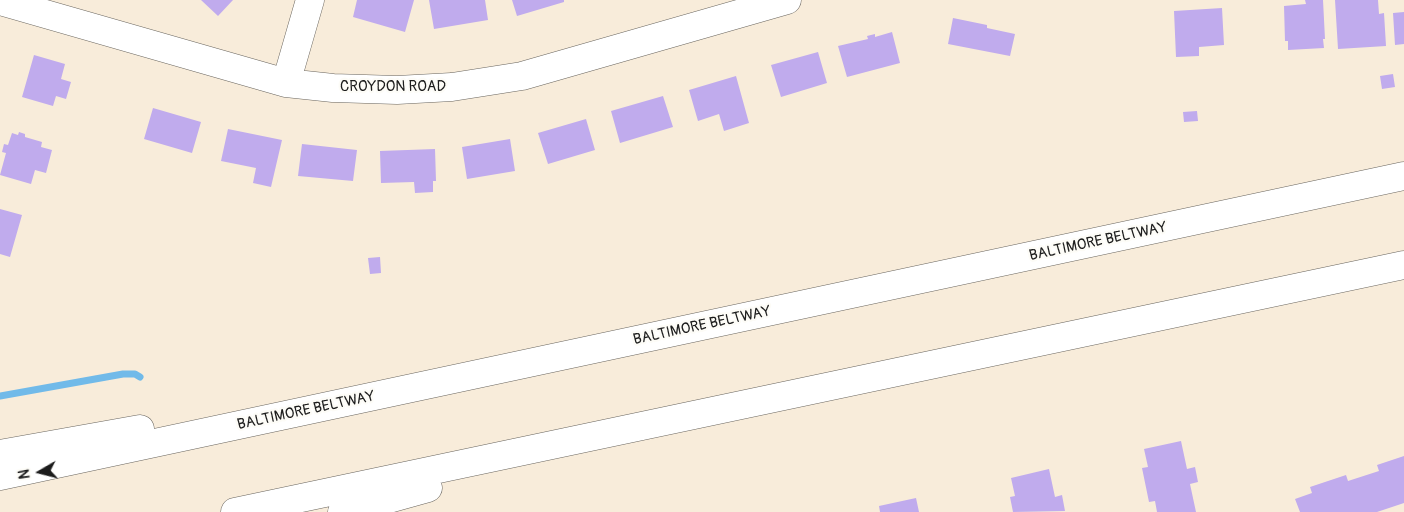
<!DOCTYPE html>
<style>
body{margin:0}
#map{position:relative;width:1404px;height:512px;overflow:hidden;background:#f8ecda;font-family:Pangolin,sans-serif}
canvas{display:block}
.north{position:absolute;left:15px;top:447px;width:50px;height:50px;-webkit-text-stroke:4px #fdfcf7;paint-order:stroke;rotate:262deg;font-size:14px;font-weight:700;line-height:20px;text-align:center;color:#1c1c1c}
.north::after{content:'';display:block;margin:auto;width:18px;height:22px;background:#1c1c1c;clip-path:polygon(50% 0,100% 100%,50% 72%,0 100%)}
</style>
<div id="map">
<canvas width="1404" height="512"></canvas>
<div class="north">N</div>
</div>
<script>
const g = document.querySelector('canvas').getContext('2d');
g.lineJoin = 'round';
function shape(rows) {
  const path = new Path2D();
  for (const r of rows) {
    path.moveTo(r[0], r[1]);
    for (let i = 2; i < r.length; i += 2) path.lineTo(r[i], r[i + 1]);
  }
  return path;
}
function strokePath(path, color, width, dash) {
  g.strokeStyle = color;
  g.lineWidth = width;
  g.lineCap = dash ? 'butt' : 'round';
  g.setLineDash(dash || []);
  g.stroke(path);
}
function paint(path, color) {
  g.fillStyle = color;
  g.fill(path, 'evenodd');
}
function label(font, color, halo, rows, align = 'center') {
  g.font = font + ' Pangolin,sans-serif';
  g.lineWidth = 4.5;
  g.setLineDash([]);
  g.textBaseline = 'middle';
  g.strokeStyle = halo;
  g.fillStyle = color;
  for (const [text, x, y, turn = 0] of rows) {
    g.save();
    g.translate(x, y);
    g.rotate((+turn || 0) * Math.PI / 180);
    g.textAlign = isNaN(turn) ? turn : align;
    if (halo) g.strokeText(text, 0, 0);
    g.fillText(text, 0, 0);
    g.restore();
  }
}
strokePath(shape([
 [0,396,123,374,135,374,140,377]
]), '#71bae9', 7);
paint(shape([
 [201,0,233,0,218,16],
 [357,0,414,0,405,32,353,17],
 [429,0,485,0,488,20,434,29],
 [512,0,564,0,564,2,517,16],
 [1305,0,1323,0,1325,39,1323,39,1324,48,1288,50,1288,41,1285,41,1284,6,1306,4],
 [1335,0,1378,0,1379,14,1384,13,1386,46,1338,49],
 [1222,8,1224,45,1199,47,1199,56,1176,57,1174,11],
 [1404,12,1404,44,1395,45,1393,13],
 [953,18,987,25,987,28,1015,34,1010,56,948,44],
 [892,32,900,63,847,77,838,46,868,39,867,36,875,34,875,37],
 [818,52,827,83,781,97,771,65],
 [34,55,65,64,61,79,71,82,66,99,56,96,53,106,22,97],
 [1393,74,1395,87,1382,89,1380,76],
 [736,76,749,123,724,131,719,114,698,121,689,90],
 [663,96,673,127,620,143,611,111],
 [153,108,201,122,192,153,144,139],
 [1197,111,1198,121,1184,122,1183,112],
 [586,119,595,150,548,164,538,133],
 [228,129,282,140,271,187,253,183,256,168,221,161],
 [19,132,25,134,25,137,42,142,41,147,52,150,46,173,35,170,31,184,0,175,6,153,2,152,4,144,8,145,12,133,18,135],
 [510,139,515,171,467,179,462,147],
 [302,144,357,150,353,181,298,176],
 [435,149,436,181,433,181,433,192,415,193,414,182,381,183,380,151],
 [0,209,22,215,10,257,0,254],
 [380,257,381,273,370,274,368,258],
 [1181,441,1187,469,1195,467,1198,482,1190,484,1196,512,1157,512,1155,501,1149,502,1142,468,1148,467,1144,449],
 [1404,456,1404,503,1377,512,1300,512,1295,499,1312,493,1310,487,1346,475,1348,481,1379,471,1377,465],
 [1049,469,1055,497,1062,495,1065,511,1013,512,1010,497,1015,496,1011,478],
 [916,498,919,512,880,512,879,506]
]), '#c0abed');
const street = shape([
 [0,1,286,83,333,88,397,90,452,87,522,76,787,0],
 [286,83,310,0]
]);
const highway = shape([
 [0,454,140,429],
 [0,476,1404,176],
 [235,512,1404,265],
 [342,512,428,488]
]);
strokePath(street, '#69655e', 29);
strokePath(highway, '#69655e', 29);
strokePath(street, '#fff', 28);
strokePath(highway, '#fff', 28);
label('15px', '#1c1c1c', '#fdfcf7', [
 ["CROYDON ROAD",393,87],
 ["BALTIMORE BELTWAY",1098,242,-12],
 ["BALTIMORE BELTWAY",702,326,-12],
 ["BALTIMORE BELTWAY",306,411,-12]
]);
</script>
